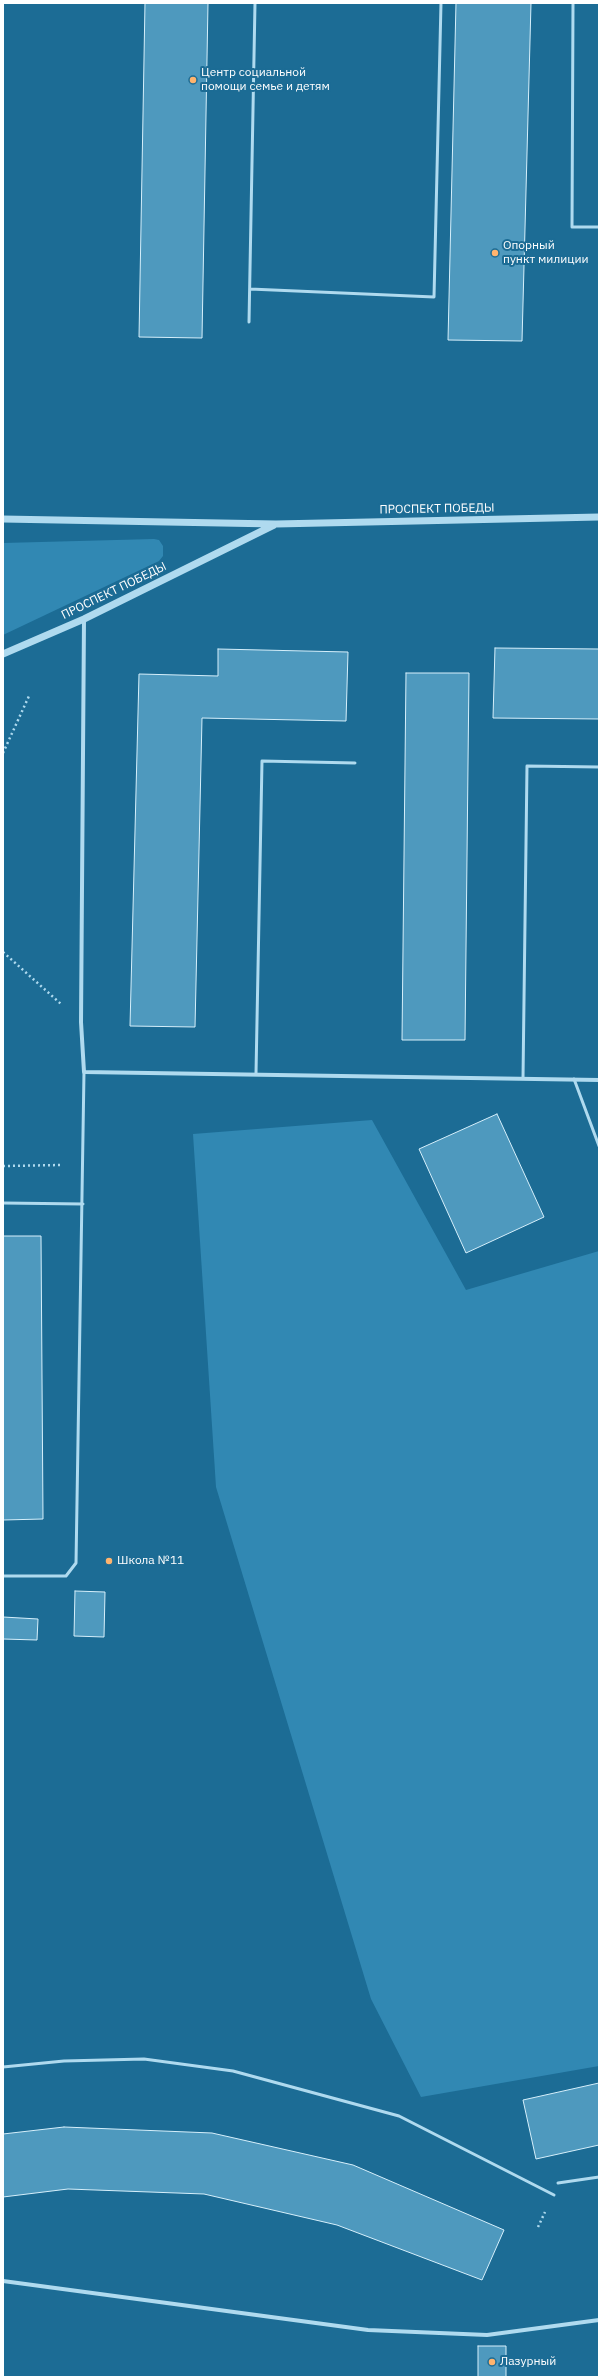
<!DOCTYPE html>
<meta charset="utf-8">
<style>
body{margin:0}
#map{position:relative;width:602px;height:2380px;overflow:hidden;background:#1c6c95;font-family:"IBM Plex Sans",sans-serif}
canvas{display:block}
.frame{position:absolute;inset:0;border:4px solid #fff;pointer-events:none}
</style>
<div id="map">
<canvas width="602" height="2380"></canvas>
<div class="frame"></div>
</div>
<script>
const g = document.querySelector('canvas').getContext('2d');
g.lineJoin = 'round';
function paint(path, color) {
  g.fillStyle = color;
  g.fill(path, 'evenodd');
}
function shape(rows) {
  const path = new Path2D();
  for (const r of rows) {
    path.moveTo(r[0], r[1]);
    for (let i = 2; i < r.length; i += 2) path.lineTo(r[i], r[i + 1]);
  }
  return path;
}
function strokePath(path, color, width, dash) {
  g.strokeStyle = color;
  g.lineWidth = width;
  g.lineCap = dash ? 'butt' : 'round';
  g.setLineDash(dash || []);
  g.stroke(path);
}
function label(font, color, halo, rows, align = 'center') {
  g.font = font + ' "IBM Plex Sans",sans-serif';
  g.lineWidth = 4;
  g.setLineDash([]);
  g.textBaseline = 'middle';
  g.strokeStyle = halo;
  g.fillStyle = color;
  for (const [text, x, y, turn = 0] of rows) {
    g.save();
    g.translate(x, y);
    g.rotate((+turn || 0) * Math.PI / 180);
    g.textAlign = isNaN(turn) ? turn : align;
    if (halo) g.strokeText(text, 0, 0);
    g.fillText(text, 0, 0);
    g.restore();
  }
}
paint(shape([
 [154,539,159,540,163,546,163,556,159,561,3,635,3,543],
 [372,1120,466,1290,599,1251,599,2066,421,2097,371,1999,216,1487,193,1134]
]), '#3188b3');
const building = shape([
 [145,3,208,3,202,338,139,337,145,3],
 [456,3,531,3,522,341,448,340,456,3],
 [495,648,599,649,599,719,493,718,495,648],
 [218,649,348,652,346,721,202,718,195,1027,130,1026,139,674,218,676,218,649],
 [406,673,469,673,465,1040,402,1040,406,673],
 [497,1114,544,1217,466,1253,419,1149,497,1114],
 [3,1236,41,1236,43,1519,3,1520,3,1236],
 [75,1591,105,1592,104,1637,74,1636,75,1591],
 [3,1617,38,1619,37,1640,3,1639,3,1617],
 [599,2083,599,2145,536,2159,523,2100,599,2083],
 [64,2127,212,2133,353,2165,504,2230,482,2280,337,2225,204,2194,68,2189,3,2197,3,2134,64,2127],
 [478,2346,506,2346,506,2377,478,2377,478,2346]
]);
paint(building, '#4e99be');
strokePath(building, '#d6effb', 1);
strokePath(shape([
 [3,753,29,696],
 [3,952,61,1004],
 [3,1166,62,1165],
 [538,2227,545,2212]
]), '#afdaef', 2.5, [2, 3]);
strokePath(shape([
 [573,3,572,227,599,227],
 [250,289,434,297,441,3],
 [249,322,255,3],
 [256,1073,262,761,355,763],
 [523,1078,527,766,599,767],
 [574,1079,599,1146],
 [3,1203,83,1204],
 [3,1576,66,1576,76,1563,84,1072],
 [3,2067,64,2061,144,2059,233,2071,399,2116,554,2195],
 [558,2183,599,2177]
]), '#afdaef', 3);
strokePath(shape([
 [84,619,81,1022,84,1072,599,1080],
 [3,2281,368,2330,487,2335,599,2320]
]), '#afdaef', 4);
strokePath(shape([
 [3,519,276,524,599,517],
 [3,654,84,619,274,525]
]), '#afdaef', 7);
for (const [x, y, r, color] of [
 [193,80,4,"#ffb46e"],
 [495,253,4,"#ffb46e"],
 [109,1561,4,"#ffb46e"],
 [492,2362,4,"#ffb46e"]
]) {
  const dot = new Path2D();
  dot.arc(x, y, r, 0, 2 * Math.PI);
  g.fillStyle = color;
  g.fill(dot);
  strokePath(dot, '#1c6c95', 1.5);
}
label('12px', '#fff', '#1c6c95', [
 ["Центр социальной",201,73],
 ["помощи семье и детям",201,87],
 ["Опорный",503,246],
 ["пункт милиции",503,260],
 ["Школа №11",117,1561],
 ["Лазурный",500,2362]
], 'left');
label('12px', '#fff', '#1c6c95', [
 ["ПРОСПЕКТ ПОБЕДЫ",437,509,-1],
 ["ПРОСПЕКТ ПОБЕДЫ",114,591,-26]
]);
</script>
